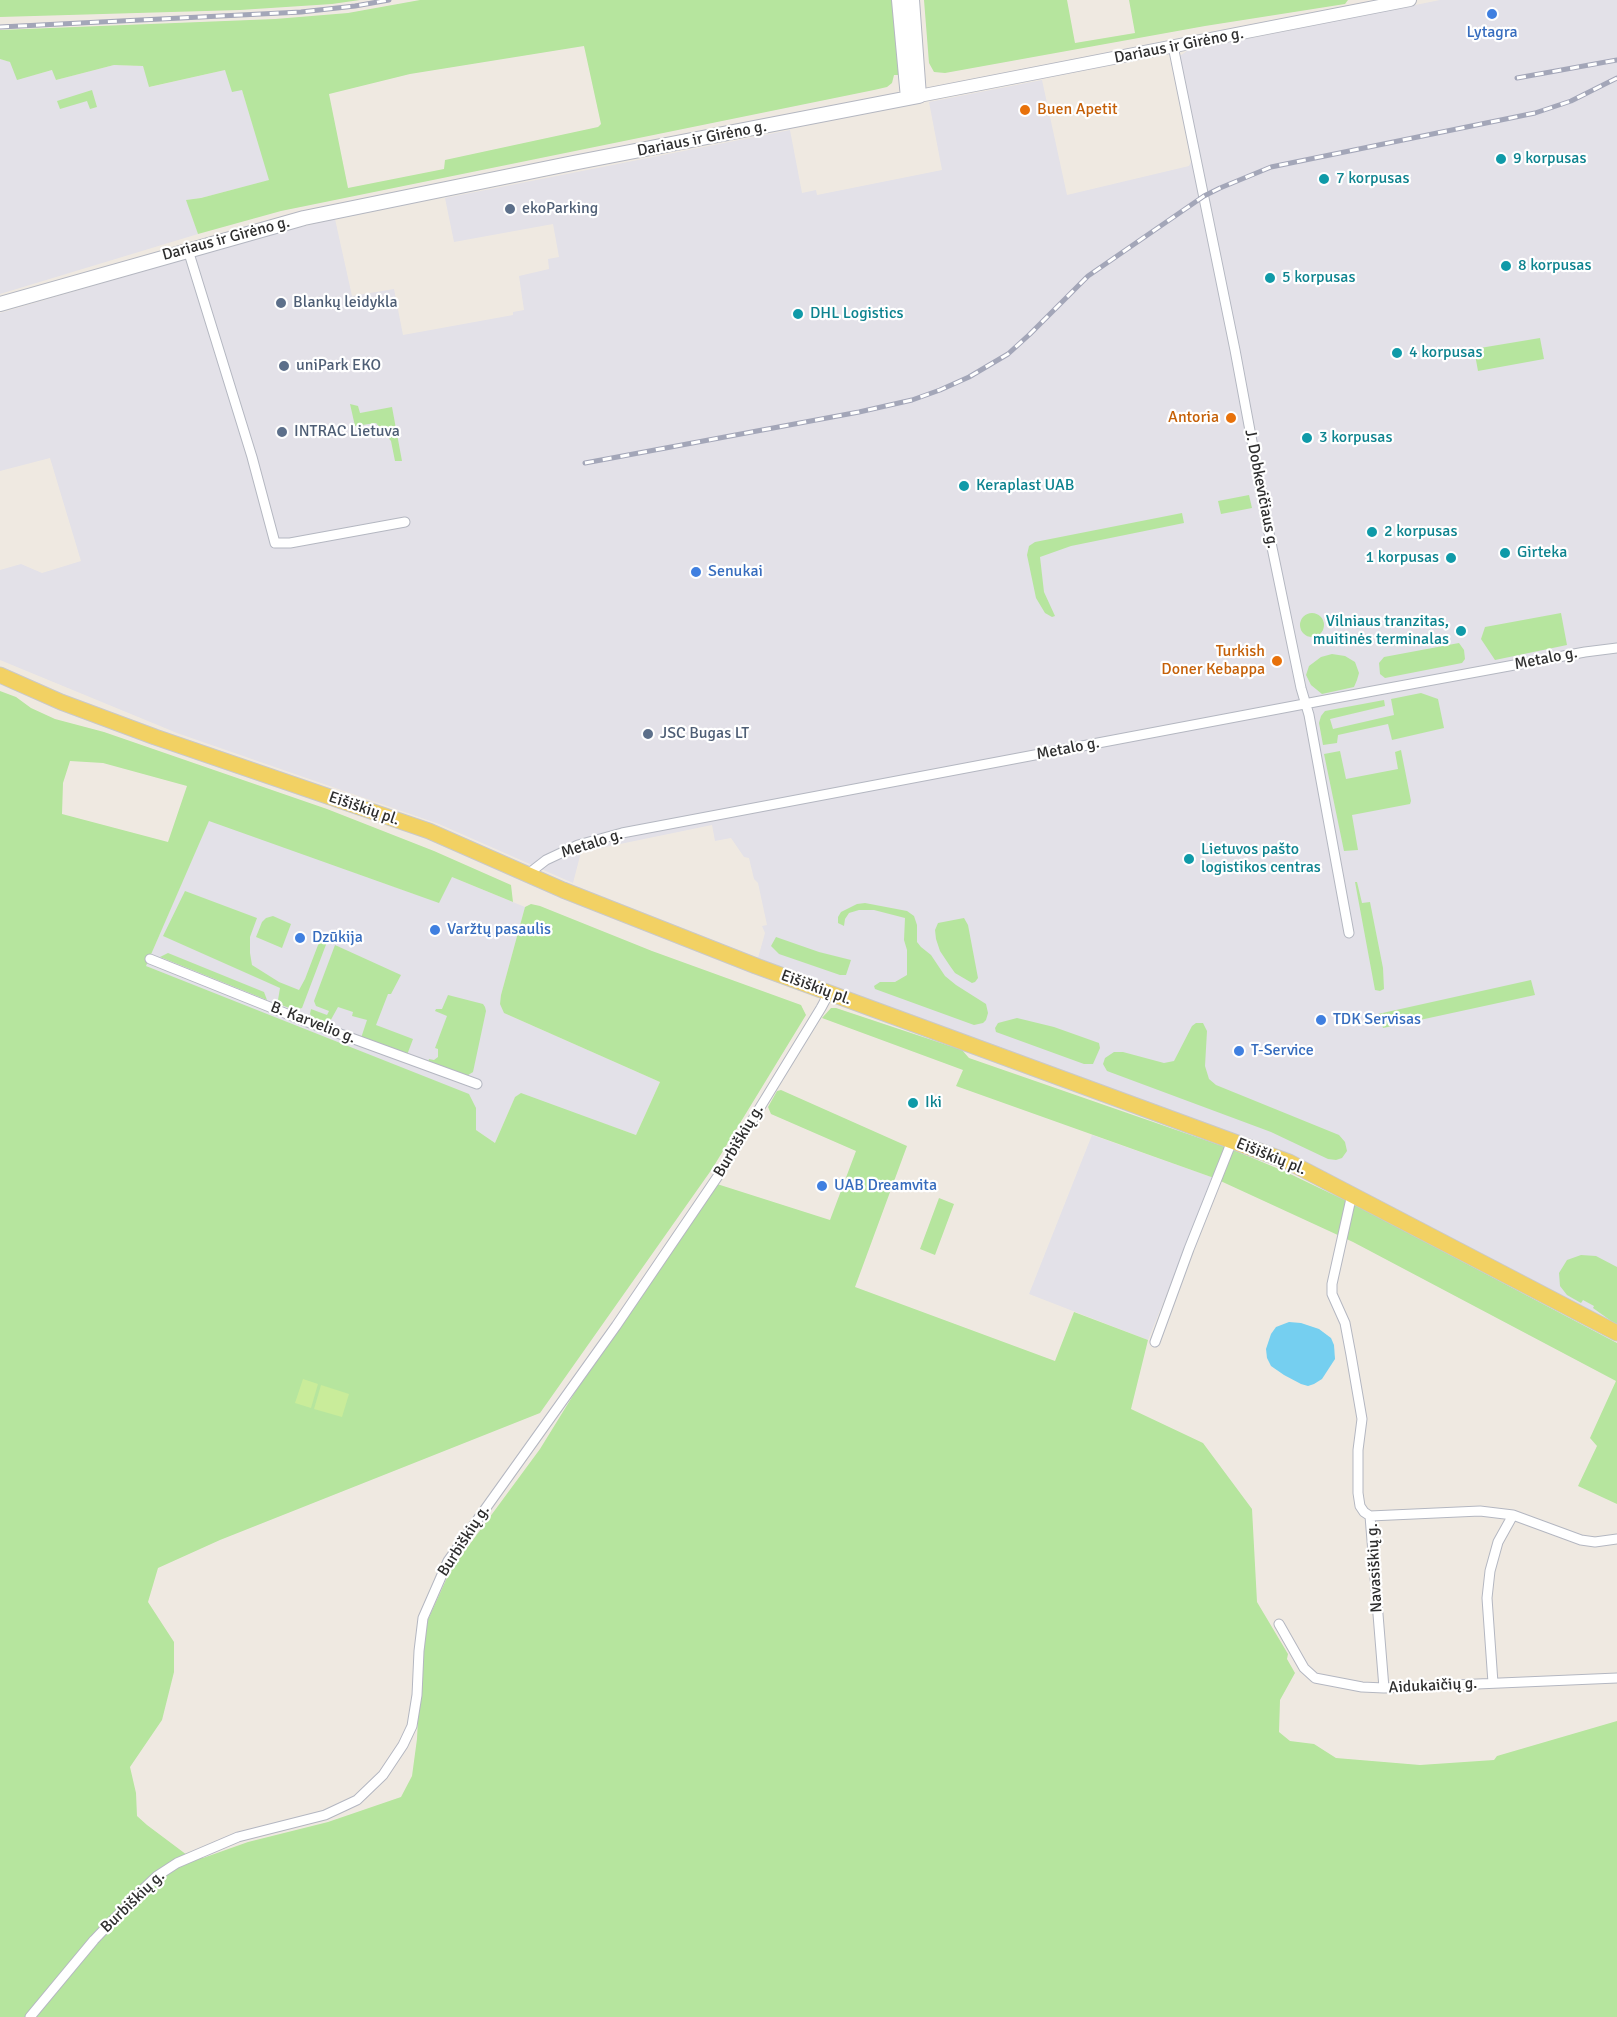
<!DOCTYPE html>
<meta charset="utf-8">
<style>
body{margin:0}
canvas{display:block;background:#efe9e1}
</style>
<canvas width="1617" height="2017"></canvas>
<script>
const g = document.querySelector('canvas').getContext('2d');
g.lineJoin = 'round';
function paint(path, color) {
  g.fillStyle = color;
  g.fill(path, 'evenodd');
}
function shape(rows) {
  const path = new Path2D();
  for (const r of rows) {
    if (r.length === 3) {
      path.moveTo(r[0] + r[2], r[1]);
      path.arc(r[0], r[1], r[2], 0, 2 * Math.PI);
      continue;
    }
    path.moveTo(r[0], r[1]);
    for (let i = 2; i < r.length; i += 2) path.lineTo(r[i], r[i + 1]);
  }
  return path;
}
function strokePath(path, color, width, dash) {
  g.strokeStyle = color;
  g.lineWidth = width;
  g.lineCap = dash ? 'butt' : 'round';
  g.setLineDash(dash || []);
  g.stroke(path);
}
function label(font, color, halo, rows, align = 'center') {
  g.font = font + ' Signika,sans-serif';
  g.lineWidth = 4.5;
  g.setLineDash([]);
  g.textBaseline = 'middle';
  g.strokeStyle = halo;
  g.fillStyle = color;
  for (const [text, x, y, turn = 0] of rows) {
    g.save();
    g.translate(x, y);
    g.rotate((+turn || 0) * Math.PI / 180);
    g.textAlign = isNaN(turn) ? turn : align;
    if (halo) g.strokeText(text, 0, 0);
    g.fillText(text, 0, 0);
    g.restore();
  }
}
paint(shape([
 [1440,0,1617,0,1617,1327,1528,1278,1360,1191,1306,1163,1265,1145,758,958,765,933,762,926,767,925,758,883,754,879,749,858,744,857,731,838,715,841,712,825,581,852,573,883,439,824,177,733,0,660,0,570,21,564,42,573,81,561,50,458,0,471,0,313,276,233,335,219,352,296,394,289,403,335,513,315,513,312,524,310,519,276,549,269,548,259,559,257,553,224,454,242,445,198,790,130,802,193,816,190,817,195,942,170,929,102,1042,80,1067,195,1189,166,1192,160,1171,62,1187,51],
 [0,59,11,62,18,79,53,70,56,80,114,65,143,66,150,87,225,70,242,90,270,180,201,198,187,200,198,234,0,294],
 [209,820,414,894,452,877,525,907,501,995,504,1013,660,1082,636,1135,521,1094,515,1097,495,1143,476,1130,476,1108,146,966],
 [1092,1135,1214,1178,1148,1340,1029,1294]
]), '#e3e1e8');
paint(shape([
 [0,0,360,0,332,4,240,10,0,17],
 [420,0,894,0,900,75,894,75,892,83,887,87,874,90,281,211,198,234,186,200,201,198,269,180,242,90,232,92,225,70,149,87,143,66,114,65,56,80,52,70,17,80,10,62,0,59,0,30,275,19,348,13],
 [584,46,601,124,598,127,445,160,444,169,348,188,329,94,410,74],
 [924,0,1067,0,1075,43,1135,33,1129,0,1348,0,1345,4,1205,26,945,73,934,72,929,63],
 [92,90,97,107,90,109,87,101,60,109,57,101],
 [1540,338,1544,359,1478,371,1474,349],
 [350,404,358,406,360,413,392,407,402,461,395,461,391,441,376,423,355,426],
 [1249,495,1252,508,1221,514,1218,501],
 [1182,513,1184,523,1071,546,1040,557,1044,592,1055,616,1052,617,1045,613,1036,598,1027,555,1029,546,1035,542],
 [1561,613,1567,645,1495,660,1481,639,1485,627],
 [1312,625,12],
 [1459,643,1464,650,1465,659,1462,663,1385,678,1380,674,1379,663,1384,657],
 [1332,654,1345,656,1355,662,1359,673,1357,680,1354,687,1322,694,1311,685,1306,675,1309,666,1321,657],
 [0,691,16,697,31,708,55,719,104,732,327,809,434,851,511,885,513,902,452,877,439,903,209,821,146,966,469,1094,476,1108,476,1130,495,1143,515,1097,521,1093,636,1135,660,1082,504,1013,500,1004,501,995,525,907,531,904,540,906,652,951,801,1005,806,1015,712,1169,540,1413,220,1540,158,1568,148,1602,174,1642,174,1672,162,1720,130,1767,136,1793,137,1816,147,1825,187,1855,203,1858,248,1842,328,1822,401,1797,412,1776,417,1739,421,1658,426,1624,450,1571,540,1449,577,1389,717,1184,830,1220,856,1151,771,1114,768,1107,777,1091,781,1090,907,1146,855,1287,1055,1361,1074,1312,1148,1340,1131,1409,1203,1443,1252,1509,1257,1602,1288,1654,1287,1659,1295,1673,1280,1700,1279,1732,1290,1741,1314,1744,1336,1758,1420,1765,1494,1760,1497,1756,1617,1721,1617,2017,0,2017],
 [70,761,103,763,187,786,168,842,62,814,63,783],
 [1421,693,1438,699,1444,728,1392,740,1388,724,1338,735,1337,743,1323,745,1319,723,1321,716,1325,711,1384,700,1385,706,1330,719,1333,729,1394,715,1391,699],
 [1401,750,1411,801,1410,804,1352,815,1358,850,1344,851,1324,754,1340,751,1346,779,1398,769,1395,752],
 [1355,882,1357,882,1362,903,1370,902,1383,968,1384,989,1380,991,1375,990],
 [185,891,257,918,250,937,250,953,252,965,279,982,299,990,305,979,323,932,327,942,302,1008,294,1010,279,1004,278,1000,280,988,163,936],
 [865,903,907,911,914,916,917,925,917,942,921,947,931,955,945,976,956,985,986,1004,988,1013,986,1020,983,1023,974,1025,875,989,874,986,880,982,895,982,907,975,907,950,904,940,905,918,874,910,859,910,849,913,845,919,844,926,838,923,838,917,841,912,857,904],
 [273,916,291,924,282,948,256,937,262,922,266,918],
 [964,918,968,925,978,978,975,982,972,983,955,973,950,966,940,951,936,939,935,930,938,923],
 [776,937,819,952,851,960,846,975,840,975,779,954,771,946],
 [335,945,401,975,391,994,388,994,376,1025,413,1039,407,1055,361,1038,367,1020,352,1016,353,1012,338,1007,328,1025,313,1018,310,1014,311,1009,327,1015,329,1011,316,1006,314,1001],
 [168,953,264,992,267,1000,160,957],
 [1531,980,1535,995,1383,1028,1378,1014],
 [448,995,483,1004,485,1007,486,1011,473,1072,465,1077,428,1063,429,1059,434,1060,438,1057,438,1049,435,1048,447,1016,435,1011,436,1009,442,1009],
 [831,1008,836,1008,962,1050,969,1058,1231,1149,1286,1172,1357,1206,1617,1343,1617,1504,1578,1486,1597,1446,1590,1438,1616,1381,1353,1242,1214,1178,956,1086,963,1070,822,1018],
 [1017,1018,1054,1027,1099,1043,1100,1048,1093,1064,1084,1064,996,1032,995,1028,998,1023],
 [1196,1023,1203,1023,1207,1031,1205,1066,1209,1079,1216,1085,1339,1135,1345,1142,1347,1151,1342,1158,1336,1160,1328,1159,1271,1132,1107,1071,1103,1064,1105,1058,1114,1052,1123,1052,1164,1063,1174,1061,1192,1026],
 [939,1198,954,1204,935,1255,920,1249],
 [1581,1255,1596,1256,1617,1267,1617,1327,1614,1323,1593,1308,1594,1306,1583,1300,1581,1303,1567,1295,1560,1286,1559,1273,1567,1260]
]), '#b6e59e');
paint(shape([
 [303,1379,318,1384,311,1408,295,1403],
 [321,1385,349,1394,342,1417,314,1409]
]), '#c9ec9a');
paint(shape([
 [1289,1322,1301,1323,1319,1329,1331,1338,1334,1345,1335,1359,1322,1379,1314,1384,1308,1386,1301,1384,1284,1375,1271,1366,1267,1358,1266,1349,1271,1334,1276,1327]
]), '#75cff0');
const minor = shape([
 [1173,46,1235,350,1269,533,1301,688,1309,715,1349,933],
 [188,250,252,457,275,543,290,543,405,522],
 [528,874,546,860,578,845,622,833,1373,691,1585,652,1617,648],
 [150,959,302,1020,477,1084],
 [1352,1194,1332,1284,1332,1294,1345,1323,1351,1355,1362,1419,1358,1450,1358,1493,1360,1506,1364,1512,1370,1516],
 [1155,1342,1189,1249,1232,1141],
 [1279,1624,1304,1668,1315,1678,1362,1687,1384,1688,1617,1678],
 [1493,1683,1487,1598,1490,1571,1498,1542,1513,1515],
 [1384,1688,1370,1516,1480,1511,1513,1515,1581,1540,1595,1542,1617,1539],
 [30,2017,94,1940,138,1894,157,1876,177,1863,238,1837,325,1815,357,1800,383,1775,403,1745,412,1726,417,1695,419,1651,423,1618,448,1561,616,1326,718,1176,821,1008,829,993]
]);
const tertiary = shape([
 [919,96,1410,0]
]);
const secondary = shape([
 [899,0,908,98],
 [0,304,304,218,573,163,919,96,912,0]
]);
const primary = shape([
 [0,675,61,702,155,737,429,831,563,890,756,966,1289,1162,1617,1333]
]);
strokePath(minor, '#b4b7c1', 11);
strokePath(tertiary, '#b4b7c1', 14);
strokePath(secondary, '#b4b7c1', 16);
strokePath(primary, '#c9c9c9', 17);
strokePath(minor, '#fff', 9);
strokePath(tertiary, '#fff', 12);
strokePath(secondary, '#fff', 14);
strokePath(primary, '#f2d163', 15);
const rail = shape([
 [0,27,301,12,355,6,389,0],
 [1517,78,1617,60],
 [585,463,859,412,912,400,940,390,969,377,1008,354,1030,334,1088,276,1204,196,1220,188,1271,167,1535,113,1571,101,1617,78]
]);
strokePath(rail, '#a3a6b8', 5);
strokePath(rail, '#fff', 3, [9]);
for (const [x, y, r, color] of [
 [1492,14,6,"#3f7fe0"],
 [1025,110,6,"#e8710a"],
 [1501,159,6,"#0f9aa8"],
 [1324,179,6,"#0f9aa8"],
 [510,209,6,"#5c6f8a"],
 [1506,266,6,"#0f9aa8"],
 [1270,278,6,"#0f9aa8"],
 [281,303,6,"#5c6f8a"],
 [798,314,6,"#0f9aa8"],
 [1397,353,6,"#0f9aa8"],
 [284,366,6,"#5c6f8a"],
 [1231,418,6,"#e8710a"],
 [282,432,6,"#5c6f8a"],
 [1307,438,6,"#0f9aa8"],
 [964,486,6,"#0f9aa8"],
 [1372,532,6,"#0f9aa8"],
 [1505,553,6,"#0f9aa8"],
 [1451,558,6,"#0f9aa8"],
 [696,572,6,"#3f7fe0"],
 [1461,631,6,"#0f9aa8"],
 [1277,661,6,"#e8710a"],
 [648,734,6,"#5c6f8a"],
 [1189,859,6,"#0f9aa8"],
 [435,930,6,"#3f7fe0"],
 [300,938,6,"#3f7fe0"],
 [1321,1020,6,"#3f7fe0"],
 [1239,1051,6,"#3f7fe0"],
 [913,1103,6,"#0f9aa8"],
 [822,1186,6,"#3f7fe0"]
]) {
  const dot = new Path2D();
  dot.arc(x, y, r, 0, 2 * Math.PI);
  g.fillStyle = color;
  g.fill(dot);
  strokePath(dot, '#fff', 2);
}
label('16px', '#366cbe', '#fff', [
 ["Lytagra",1492,33,"center"],
 ["Senukai",708,572],
 ["Varžtų pasaulis",447,930],
 ["Dzūkija",312,938],
 ["TDK Servisas",1333,1020],
 ["T-Service",1251,1051],
 ["UAB Dreamvita",834,1186]
], 'left');
label('16px', '#2e2e2e', '#fff', [
 ["Dariaus ir Girėno g.",1179,46,-11],
 ["Dariaus ir Girėno g.",702,139,-11],
 ["Dariaus ir Girėno g.",226,239,-15],
 ["J. Dobkevičiaus g.",1261,489,79],
 ["Metalo g.",1546,659,-11],
 ["Metalo g.",1068,749,-11],
 ["Eišiškių pl.",364,809,19],
 ["Metalo g.",592,844,-18],
 ["Eišiškių pl.",816,988,20],
 ["B. Karvelio g.",313,1023,21],
 ["Burbiškių g.",739,1141,-59],
 ["Eišiškių pl.",1271,1157,22],
 ["Burbiškių g.",464,1541,-57],
 ["Navasiškių g.",1375,1568,-93],
 ["Aidukaičių g.",1433,1686,-3],
 ["Burbiškių g.",133,1902,-44]
]);
label('16px', '#c56008', '#fff', [
 ["Buen Apetit",1037,110,"left"],
 ["Antoria",1219,418],
 ["Turkish",1265,652],
 ["Doner Kebappa",1265,670]
], 'right');
label('16px', '#0d838f', '#fff', [
 ["9 korpusas",1513,159],
 ["7 korpusas",1336,179],
 ["8 korpusas",1518,266],
 ["5 korpusas",1282,278],
 ["DHL Logistics",810,314],
 ["4 korpusas",1409,353],
 ["3 korpusas",1319,438],
 ["Keraplast UAB",976,486],
 ["2 korpusas",1384,532],
 ["Girteka",1517,553],
 ["1 korpusas",1439,558,"right"],
 ["Vilniaus tranzitas,",1449,622,"right"],
 ["muitinės terminalas",1449,640,"right"],
 ["Lietuvos pašto",1201,850],
 ["logistikos centras",1201,868],
 ["Iki",925,1103]
], 'left');
label('16px', '#4e5e75', '#fff', [
 ["ekoParking",522,209],
 ["Blankų leidykla",293,303],
 ["uniPark EKO",296,366],
 ["INTRAC Lietuva",294,432],
 ["JSC Bugas LT",660,734]
], 'left');
</script>
